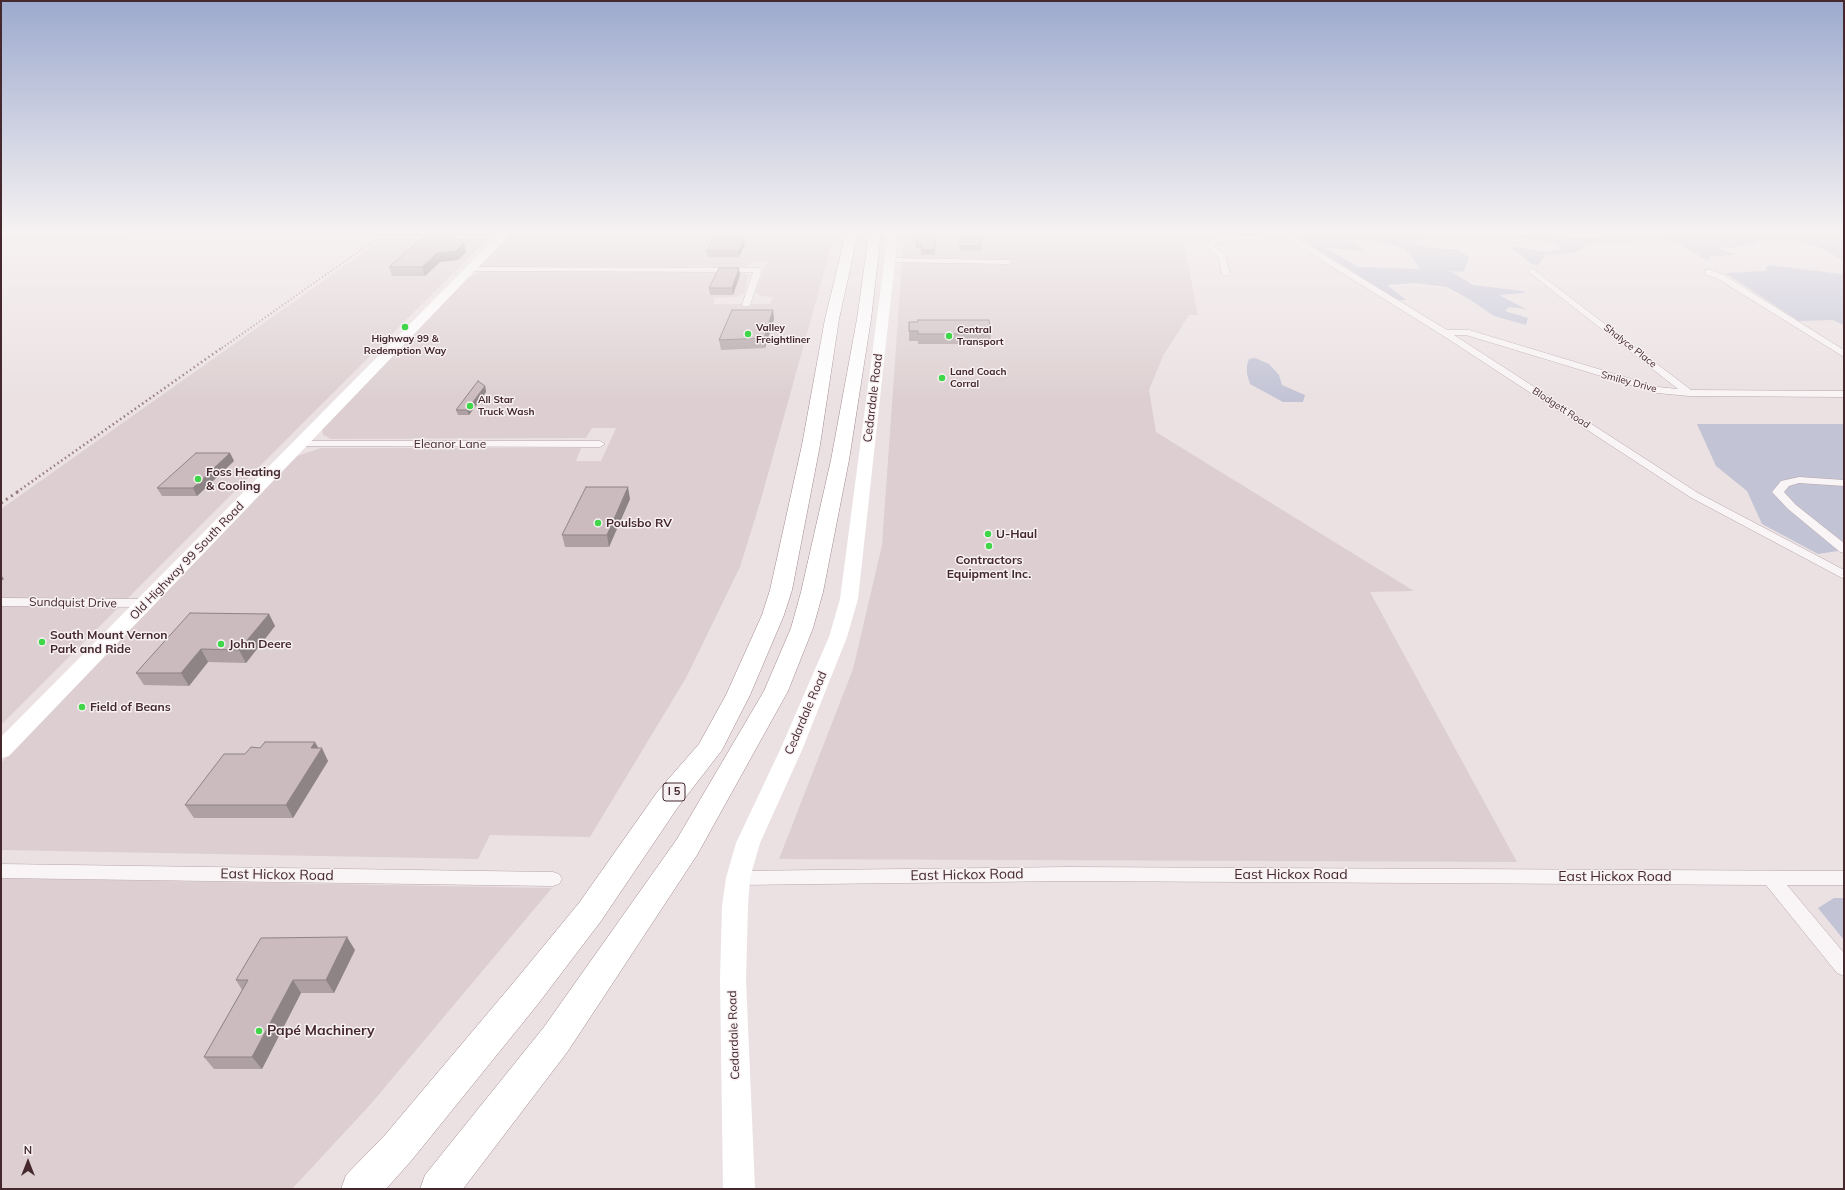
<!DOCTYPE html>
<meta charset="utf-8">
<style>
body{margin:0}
#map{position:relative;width:1845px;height:1190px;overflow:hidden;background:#ebe1e3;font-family:Mulish,sans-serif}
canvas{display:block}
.frame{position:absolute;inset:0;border:2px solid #44282d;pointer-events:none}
.north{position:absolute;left:8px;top:1142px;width:40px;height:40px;-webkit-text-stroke:3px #f8f1f3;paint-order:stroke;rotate:0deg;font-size:11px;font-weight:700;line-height:16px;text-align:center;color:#44282d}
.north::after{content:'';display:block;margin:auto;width:14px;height:18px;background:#44282d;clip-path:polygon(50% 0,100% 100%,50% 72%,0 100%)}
</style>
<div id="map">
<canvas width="1845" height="1190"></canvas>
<div class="frame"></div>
<div class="north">N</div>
</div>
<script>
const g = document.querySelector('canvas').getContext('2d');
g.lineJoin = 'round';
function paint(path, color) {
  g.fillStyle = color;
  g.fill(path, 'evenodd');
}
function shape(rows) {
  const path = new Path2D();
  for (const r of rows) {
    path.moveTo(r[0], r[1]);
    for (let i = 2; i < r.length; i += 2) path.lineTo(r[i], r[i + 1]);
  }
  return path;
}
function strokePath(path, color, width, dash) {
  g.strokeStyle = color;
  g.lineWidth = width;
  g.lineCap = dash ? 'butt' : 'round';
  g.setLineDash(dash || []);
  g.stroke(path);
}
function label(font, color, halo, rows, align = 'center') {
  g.font = font + ' Mulish,sans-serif';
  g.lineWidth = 3;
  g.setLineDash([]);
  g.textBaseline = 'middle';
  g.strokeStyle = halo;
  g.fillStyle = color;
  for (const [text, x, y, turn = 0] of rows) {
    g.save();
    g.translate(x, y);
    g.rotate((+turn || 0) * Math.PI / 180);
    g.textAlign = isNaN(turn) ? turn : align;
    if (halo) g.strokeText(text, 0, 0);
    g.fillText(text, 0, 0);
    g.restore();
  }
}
paint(shape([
 [391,233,493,233,1,725,1,509],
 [512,233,835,233,761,499,740,567,686,678,590,837,490,835,478,859,1,850,1,763,297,456,321,448,581,448,576,461,601,461,616,428,592,428,586,438,331,439,323,435,322,428,467,278,479,273,491,271,739,272,749,275,744,293,737,297,714,298,714,304,770,304,773,297,760,296,756,292,767,261,751,262,749,266,736,267,479,267],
 [904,233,1162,233,1164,238,1183,238,1198,315,1189,315,1163,356,1149,390,1156,432,1414,591,1370,592,1517,862,779,859,853,669,882,545],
 [1,878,552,888,370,1105,292,1189,1,1189]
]), '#ddcfd1');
paint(shape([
 [1291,233,1344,235,1360,233,1431,233,1429,239,1410,243,1432,248,1457,249,1469,257,1464,272,1450,271,1473,285,1523,291,1525,293,1499,295,1526,309,1509,307,1505,311,1528,318,1526,325,1494,316,1469,299,1447,287,1415,283,1387,285,1406,300,1398,300],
 [1342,240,1364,240,1386,243,1405,249,1421,269,1358,267,1326,248,1365,251,1354,243],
 [1485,233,1534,233,1573,238,1651,239,1660,241,1582,243,1586,246,1574,253,1545,255,1539,265,1533,265,1510,247,1519,247,1544,252,1562,249,1554,243],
 [1643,233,1844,233,1844,325,1833,320,1799,321,1725,273,1765,271,1768,265,1842,274,1843,260,1821,248,1798,240,1772,240,1755,241,1760,245,1748,244,1733,248,1714,247,1736,255,1710,256,1708,261,1679,243],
 [1255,358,1269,364,1279,375,1282,385,1305,395,1303,402,1283,402,1250,384,1247,374,1247,365,1249,359],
 [1697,424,1844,424,1844,550,1818,554,1762,524,1747,491,1716,466],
 [1834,898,1844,898,1844,940,1818,908]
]), '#c2c3d5');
const street = shape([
 [1288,233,1447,330,1469,330,1658,387,1678,389,1530,273,1530,269,1533,269,1691,390,1844,391,1844,397,1689,396,1657,393,1466,335,1454,335,1698,493,1844,570,1844,579,1690,497,1442,335,1286,238,1227,240,1215,244,1215,247,1225,255,1230,274,1226,276,1222,274,1218,256,1207,248,1208,241,1227,236,1288,233],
 [123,235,503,235,507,237,503,239,126,239,122,237,123,235],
 [887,258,1008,260,1012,262,1008,264,890,262,887,262,887,258],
 [468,267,758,268,762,270,750,305,746,307,742,305,753,272,471,271,468,271,468,267],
 [1705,270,1711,270,1724,275,1844,350,1844,357,1718,279,1705,274,1705,270],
 [301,441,600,441,605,444,600,447,297,446,296,444,297,442,301,441],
 [1799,477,1844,480,1844,486,1799,483,1789,486,1784,492,1796,505,1844,543,1844,553,1840,552,1788,509,1772,492,1781,481,1799,477],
 [1,598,145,599,150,600,152,603,150,606,145,607,1,606,1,598],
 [1,864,553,872,559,874,562,879,559,884,553,886,1,878,1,864],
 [1069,867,1844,871,1844,885,1787,885,1844,953,1844,976,1837,973,1766,885,1069,881,738,885,732,883,729,878,732,873,738,871,1069,867]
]);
const highway = shape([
 [846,233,858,233,839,319,820,445,792,590,784,615,750,695,722,750,678,807,601,921,538,1004,411,1161,386,1189,341,1189,346,1175,385,1135,514,982,579,903,658,791,699,744,726,695,762,615,770,590,802,445,825,319,846,233],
 [869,233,881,233,871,319,849,460,823,592,813,628,788,691,697,855,568,1051,463,1189,420,1189,425,1175,544,1027,677,839,764,691,791,628,801,592,831,460,857,319,869,233]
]);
strokePath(street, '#b6a6a9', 1);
strokePath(highway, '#a2888d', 1);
paint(street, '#f9f4f5');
paint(shape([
 [500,233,511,233,9,756,1,758,1,737,500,233],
 [888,233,898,233,858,599,847,637,802,750,760,843,750,878,748,906,746,979,755,1189,723,1189,720,979,722,906,726,878,736,843,780,750,829,637,840,599,888,233]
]), '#fff');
paint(highway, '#fff');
strokePath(shape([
 [222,348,385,233]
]), '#957a7f', 2, [1, 2.5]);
strokePath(shape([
 [17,492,223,347]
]), '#957a7f', 2.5, [1.5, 3]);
strokePath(shape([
 [1,503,19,491]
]), '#957a7f', 3, [2, 4]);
paint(shape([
 [428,233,443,233,444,235,464,243,466,252,458,260,440,262,425,276,392,276,389,267],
 [916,235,935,235,935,255,921,255,921,248,916,248],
 [960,238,981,246,981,251,960,250],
 [745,244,739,257,708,257,707,251],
 [740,275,733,295,710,295,709,288],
 [774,319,765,348,721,350,719,340],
 [909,322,991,334,990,344,918,344,918,341,909,341],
 [485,386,486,392,469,415,458,415,456,410],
 [230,453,234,461,197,496,162,496,157,488],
 [630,499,609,547,565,547,562,535],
 [269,614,275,626,246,663,208,662,189,686,144,685,136,673],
 [260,748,318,748,328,761,293,818,194,818,185,805,245,754],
 [355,950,334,993,301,993,262,1069,214,1069,204,1057,242,990,236,980]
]), '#afa1a3');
paint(shape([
 [744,237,745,244,739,257,739,251],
 [464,243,466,252,458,260,440,262,425,276,422,267,437,253],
 [739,268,740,275,733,295,732,288],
 [773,310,774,319,765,348,764,338],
 [485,386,486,392,469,415,467,410],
 [230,453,234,461,197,496,193,488],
 [628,487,630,499,609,547,607,535],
 [1,575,4,579,1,581],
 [269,614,275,626,246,663,239,650],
 [201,649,208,662,189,686,181,673],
 [315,742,320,751,322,748,328,761,293,818,286,805,311,748],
 [347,937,355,950,334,993,326,980],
 [293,980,301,993,262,1069,252,1057]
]), '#8e8385');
const building = shape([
 [428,233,442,233,440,235,452,235,464,243,456,251,437,253,422,267,389,267,428,233],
 [916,235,935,235,935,250,921,250,922,244,916,244,916,235],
 [714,237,744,237,739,251,707,251,714,237],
 [960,238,981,238,981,246,960,246,960,238],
 [719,268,739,268,732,288,709,288,719,268],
 [732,310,773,310,764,338,719,340,732,310],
 [918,320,989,320,991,334,918,334,918,331,909,331,909,322,918,322,918,320],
 [478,381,485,386,467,410,456,410,478,381],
 [196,453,230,453,193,488,157,488,196,453],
 [586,487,628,487,607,535,562,535,586,487],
 [190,613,269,614,239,650,201,649,181,673,136,673,190,613],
 [265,742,315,742,311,748,322,748,286,805,185,805,224,754,245,754,251,747,260,748,265,742],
 [347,937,326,980,293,980,252,1057,204,1057,248,980,236,980,261,938,347,937]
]);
paint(building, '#cbbbbe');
strokePath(building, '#8e8385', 1);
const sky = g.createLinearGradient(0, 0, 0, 400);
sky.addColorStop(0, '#9daace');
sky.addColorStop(0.58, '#f6f2f2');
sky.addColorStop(1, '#f6f2f200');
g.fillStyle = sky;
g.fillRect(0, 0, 1845, 400);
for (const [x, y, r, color] of [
 [405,327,4,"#40d649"],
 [748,334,4,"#40d649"],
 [949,336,4,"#40d649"],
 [942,378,4,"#40d649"],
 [470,406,4,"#40d649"],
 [198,479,4,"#40d649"],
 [598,523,4,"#40d649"],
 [988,534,4,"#40d649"],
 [989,546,4,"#40d649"],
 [42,642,4,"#40d649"],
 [221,644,4,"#40d649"],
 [82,707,4,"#40d649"],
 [259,1031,4,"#40d649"]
]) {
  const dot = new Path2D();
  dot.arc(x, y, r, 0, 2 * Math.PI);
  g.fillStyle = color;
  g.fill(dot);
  strokePath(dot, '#f8f1f3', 1.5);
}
label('bold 10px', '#44282d', '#f8f1f3', [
 ["Valley",756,328],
 ["Freightliner",756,340],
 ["Central",957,330],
 ["Transport",957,342],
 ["Highway 99 &",405,339,"center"],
 ["Redemption Way",405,351,"center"],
 ["Land Coach",950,372],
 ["Corral",950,384],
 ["All Star",478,400],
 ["Truck Wash",478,412]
], 'left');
label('10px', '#44282d', '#f8f1f3', [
 ["Shalyce Place",1630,346,38],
 ["Smiley Drive",1629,382,15],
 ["Blodgett Road",1561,408,33]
]);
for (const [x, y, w] of [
 [674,792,22]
]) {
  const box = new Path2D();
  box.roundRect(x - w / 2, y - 9, w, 18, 3);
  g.fillStyle = '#f8f1f3';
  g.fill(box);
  strokePath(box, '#44282d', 1);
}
label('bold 11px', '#44282d', null, [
 ["I 5",674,792]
]);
label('12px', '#44282d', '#f8f1f3', [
 ["Cedardale Road",873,398,-83],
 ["Eleanor Lane",450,444],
 ["Old Highway 99 South Road",187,561,-46],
 ["Sundquist Drive",73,603,1],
 ["Cedardale Road",806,713,-67],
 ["Cedardale Road",734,1035,-92]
]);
label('bold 12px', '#44282d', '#f8f1f3', [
 ["Foss Heating",206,472],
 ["& Cooling",206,486],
 ["Poulsbo RV",606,523],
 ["U-Haul",996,534],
 ["Contractors",989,560,"center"],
 ["Equipment Inc.",989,574,"center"],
 ["South Mount Vernon",50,635],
 ["Park and Ride",50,649],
 ["John Deere",229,644],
 ["Field of Beans",90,707]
], 'left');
label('14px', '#44282d', '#f8f1f3', [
 ["East Hickox Road",277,875,1],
 ["East Hickox Road",967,875,-1],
 ["East Hickox Road",1291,875],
 ["East Hickox Road",1615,877]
]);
label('bold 14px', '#44282d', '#f8f1f3', [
 ["Papé Machinery",267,1031]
], 'left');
</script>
